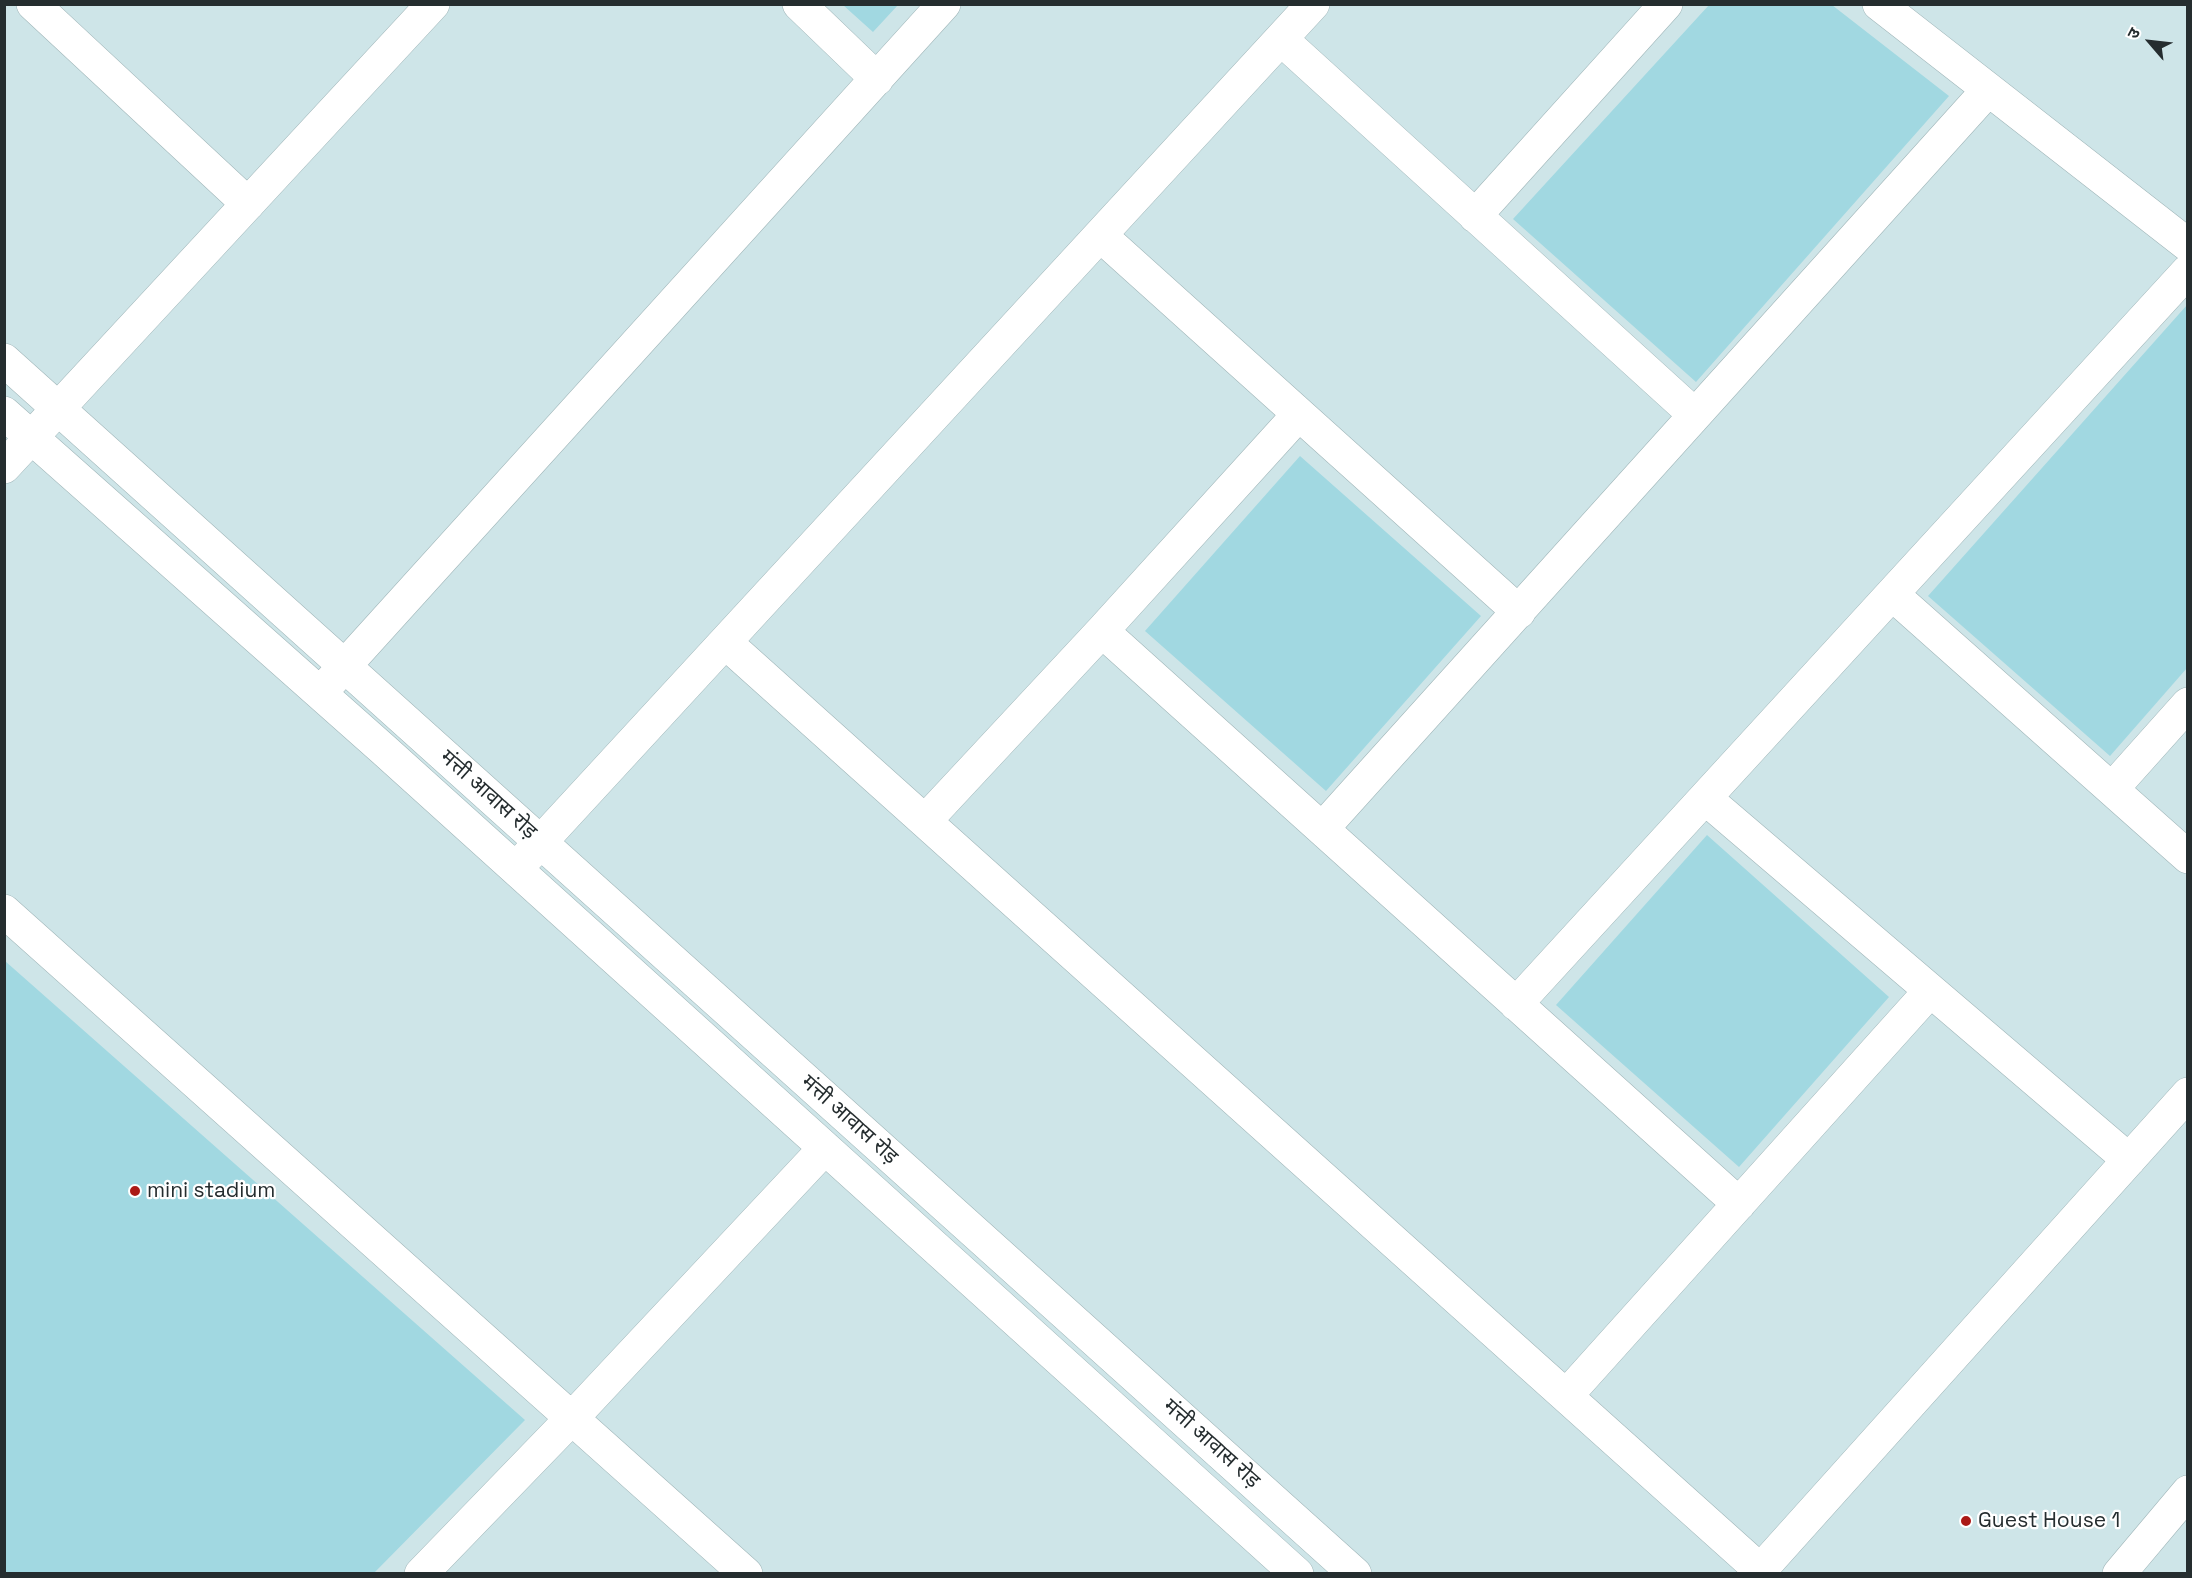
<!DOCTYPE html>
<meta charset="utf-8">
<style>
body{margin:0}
#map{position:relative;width:2192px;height:1578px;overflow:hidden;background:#cee5e8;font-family:"Space Grotesk","Noto Sans Devanagari",sans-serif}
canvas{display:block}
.frame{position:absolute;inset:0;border:6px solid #252d2f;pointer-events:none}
.north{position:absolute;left:2120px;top:12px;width:60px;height:60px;-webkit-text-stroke:4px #fff;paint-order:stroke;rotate:298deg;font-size:16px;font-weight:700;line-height:24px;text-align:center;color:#252d2f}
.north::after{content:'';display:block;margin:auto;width:21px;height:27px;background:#252d2f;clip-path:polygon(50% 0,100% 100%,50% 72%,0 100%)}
</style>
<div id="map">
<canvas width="2192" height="1578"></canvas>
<div class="frame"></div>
<div class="north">उ</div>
</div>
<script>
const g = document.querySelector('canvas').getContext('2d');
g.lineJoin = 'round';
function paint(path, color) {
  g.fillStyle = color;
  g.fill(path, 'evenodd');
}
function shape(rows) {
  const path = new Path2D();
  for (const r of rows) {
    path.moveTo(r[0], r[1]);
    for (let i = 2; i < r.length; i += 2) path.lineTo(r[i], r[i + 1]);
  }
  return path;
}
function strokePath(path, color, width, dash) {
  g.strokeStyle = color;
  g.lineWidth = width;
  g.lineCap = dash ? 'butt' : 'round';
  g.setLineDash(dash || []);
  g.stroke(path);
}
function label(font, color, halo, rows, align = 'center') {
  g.font = font + ' "Space Grotesk","Noto Sans Devanagari",sans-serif';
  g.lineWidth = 4.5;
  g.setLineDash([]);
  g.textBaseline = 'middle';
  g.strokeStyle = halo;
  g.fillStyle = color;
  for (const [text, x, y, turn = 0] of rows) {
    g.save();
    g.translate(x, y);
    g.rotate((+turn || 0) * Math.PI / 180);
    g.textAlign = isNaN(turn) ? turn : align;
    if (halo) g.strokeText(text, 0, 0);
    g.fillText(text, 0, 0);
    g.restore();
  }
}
paint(shape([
 [843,5,898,5,873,32],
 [1709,5,1832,5,1949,96,1696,382,1513,219],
 [2187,305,2187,668,2110,756,1928,596],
 [1300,456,1481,616,1326,791,1145,631],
 [1707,835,1889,997,1739,1167,1556,1005],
 [5,961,525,1420,374,1573,5,1573]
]), '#a1d8e1');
const minor = shape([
 [33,4,248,204],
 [799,4,877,79],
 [1879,4,2188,245],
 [1281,39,1695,415],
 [1475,216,1666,4],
 [1100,235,1519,612],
 [4,360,1355,1574],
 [4,413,384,750,1297,1574],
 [4,467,433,4],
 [1892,594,2188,857],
 [1102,631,1739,1204],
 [725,642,1760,1570],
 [331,681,944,4],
 [2112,789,2188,704],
 [1705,798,2129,1160],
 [925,821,1102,631,1299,414],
 [1322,829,1988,90],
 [525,859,1313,4],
 [4,911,746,1574],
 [1516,1004,2188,271],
 [1566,1396,1930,991],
 [421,1574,572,1418,825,1148],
 [1757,1574,2188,1094],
 [2119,1574,2188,1492]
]);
strokePath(minor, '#a0b6b9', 34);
strokePath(minor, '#fff', 33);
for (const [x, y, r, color] of [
 [135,1191,6,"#ab1915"],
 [1966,1521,6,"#ab1915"]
]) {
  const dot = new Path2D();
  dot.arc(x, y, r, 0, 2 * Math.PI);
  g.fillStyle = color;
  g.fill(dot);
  strokePath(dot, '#fff', 2);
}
label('21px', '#252d2f', '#fff', [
 ["मंत्ती आवास रोड़",488,795,42],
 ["मंत्ती आवास रोड़",849,1120,42],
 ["मंत्ती आवास रोड़",1211,1444,42]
]);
label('21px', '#252d2f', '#fff', [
 ["mini stadium",147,1191],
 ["Guest House 1",1978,1521]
], 'left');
</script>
